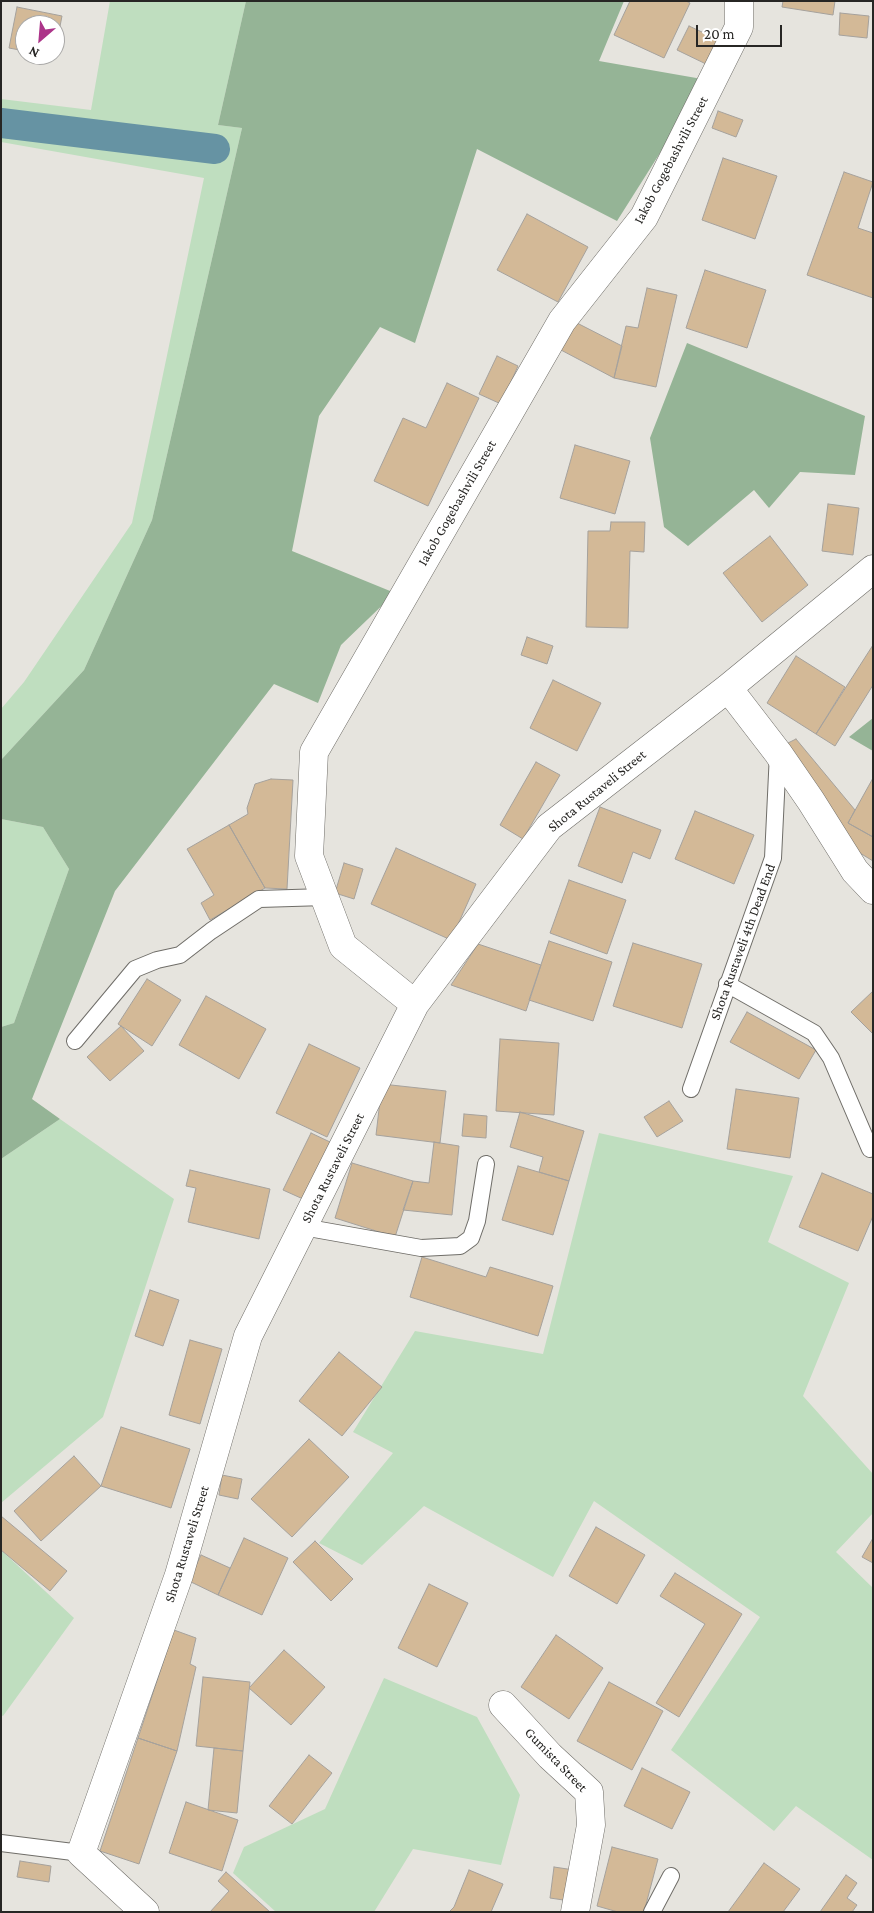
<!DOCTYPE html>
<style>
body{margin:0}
#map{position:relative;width:874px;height:1913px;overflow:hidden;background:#e6e4de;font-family:"Crimson Pro",serif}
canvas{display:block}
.frame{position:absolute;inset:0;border:2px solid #272624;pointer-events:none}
.north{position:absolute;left:15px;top:15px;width:50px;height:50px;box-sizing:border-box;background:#fff;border:1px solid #a9a8a7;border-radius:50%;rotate:207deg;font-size:14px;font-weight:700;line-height:20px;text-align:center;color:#272624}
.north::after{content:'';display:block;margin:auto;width:18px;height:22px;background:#ac3489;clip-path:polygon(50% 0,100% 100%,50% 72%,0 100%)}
.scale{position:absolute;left:696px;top:25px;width:86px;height:22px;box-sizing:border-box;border:2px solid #272624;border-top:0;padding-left:6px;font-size:15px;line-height:18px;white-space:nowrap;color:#272624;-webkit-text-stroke:4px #fff;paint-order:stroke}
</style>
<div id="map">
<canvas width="874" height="1913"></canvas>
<div class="frame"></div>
<div class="north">N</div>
<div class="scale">20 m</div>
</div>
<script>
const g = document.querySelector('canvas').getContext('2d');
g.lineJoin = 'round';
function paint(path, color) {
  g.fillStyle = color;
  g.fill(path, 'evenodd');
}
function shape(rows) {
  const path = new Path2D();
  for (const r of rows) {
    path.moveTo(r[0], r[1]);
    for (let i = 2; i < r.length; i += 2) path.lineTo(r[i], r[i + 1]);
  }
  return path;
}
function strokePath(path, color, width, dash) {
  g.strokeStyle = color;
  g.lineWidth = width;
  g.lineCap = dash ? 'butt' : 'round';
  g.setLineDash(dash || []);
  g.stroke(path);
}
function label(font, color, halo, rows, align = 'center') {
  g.font = font + ' "Crimson Pro",serif';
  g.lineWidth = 5;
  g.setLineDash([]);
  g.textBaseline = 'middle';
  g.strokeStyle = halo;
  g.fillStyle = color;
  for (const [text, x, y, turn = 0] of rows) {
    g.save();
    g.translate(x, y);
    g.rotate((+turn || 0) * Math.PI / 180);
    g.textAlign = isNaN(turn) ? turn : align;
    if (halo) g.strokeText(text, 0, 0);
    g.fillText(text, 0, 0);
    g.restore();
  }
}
paint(shape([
 [110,1,246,1,218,125,242,128,152,520,84,670,1,760,1,709,24,682,132,523,204,178,1,142,1,99,91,110],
 [1,819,43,827,69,869,14,1023,1,1027],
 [60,1119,174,1199,103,1417,1,1503,1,1159],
 [599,1133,793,1176,768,1242,849,1283,803,1396,873,1474,873,1513,836,1552,873,1588,873,1860,796,1806,774,1831,671,1750,760,1617,594,1501,553,1577,424,1506,362,1565,319,1543,393,1453,353,1432,415,1331,543,1354],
 [1,1550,74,1618,3,1716,1,1715],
 [384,1678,477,1717,520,1795,501,1865,413,1849,374,1912,276,1912,233,1873,244,1847,325,1809]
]), '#bfdebf');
paint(shape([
 [246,1,624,1,599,61,702,79,684,115,617,221,477,149,415,343,380,327,319,416,292,551,395,593,341,645,318,703,274,684,115,891,32,1099,60,1119,1,1159,1,1027,14,1023,69,869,43,827,1,819,1,760,84,670,152,520,242,128,218,125],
 [687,343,865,416,855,475,800,472,769,508,754,490,688,546,664,527,650,438],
 [873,718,873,751,849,737]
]), '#95b496');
strokePath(shape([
 [1,123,215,149]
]), '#6693a3', 30);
const building = shape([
 [630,1,686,1,690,3,664,58,614,35,630,1],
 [783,1,835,1,833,15,782,7,783,1],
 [17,7,62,16,55,52,55,25,25,25,25,51,9,48,17,7],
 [840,13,869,16,867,38,839,35,840,13],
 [689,26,719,40,706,64,677,50,689,26],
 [718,111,743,120,736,137,712,128,718,111],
 [723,158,777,176,755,239,702,220,723,158],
 [844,172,873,182,858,228,873,233,873,298,807,275,844,172],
 [527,214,588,247,558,302,497,270,527,214],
 [705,270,766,290,747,348,686,328,705,270],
 [647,288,677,295,656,387,614,378,626,326,638,328,647,288],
 [575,322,622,346,614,378,561,350,575,322],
 [497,356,518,366,501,404,479,394,497,356],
 [447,383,479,398,428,506,374,481,403,418,426,428,447,383],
 [575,445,630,461,615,514,560,498,575,445],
 [828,504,859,508,853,555,822,551,828,504],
 [611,522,645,522,644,552,630,551,628,628,586,627,588,531,610,531,611,522],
 [770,536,808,585,762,622,723,573,770,536],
 [527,637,553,646,547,664,521,655,527,637],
 [873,645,873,685,835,746,816,734,873,645],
 [796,656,845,687,816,734,767,703,796,656],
 [553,680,601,703,577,751,530,728,553,680],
 [796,739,855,810,848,823,873,837,873,861,842,842,784,745,796,739],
 [536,762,560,775,523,839,500,825,536,762],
 [873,778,873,837,848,823,873,778],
 [271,779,293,780,287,889,265,888,229,825,248,814,247,808,255,784,271,779],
 [600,807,661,830,650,859,633,852,622,883,578,866,600,807],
 [695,811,754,835,734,884,675,859,695,811],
 [229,825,265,888,210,920,201,903,214,895,187,849,229,825],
 [396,848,476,884,451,940,371,904,396,848],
 [344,863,363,869,354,899,335,893,344,863],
 [569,880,626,900,607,954,550,933,569,880],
 [549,941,612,962,593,1021,529,1000,549,941],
 [633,943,702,964,682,1028,613,1006,633,943],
 [478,944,541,965,526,1011,451,985,478,944],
 [147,979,181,1000,152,1046,118,1024,147,979],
 [873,991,873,1034,851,1012,873,991],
 [206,996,266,1029,239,1079,179,1045,206,996],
 [747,1012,816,1050,799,1079,730,1042,747,1012],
 [121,1026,144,1051,110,1081,87,1057,121,1026],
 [500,1039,559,1043,554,1115,496,1111,500,1039],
 [309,1044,360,1068,327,1137,276,1113,309,1044],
 [382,1084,446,1091,440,1143,376,1135,382,1084],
 [736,1089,799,1098,790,1158,727,1149,736,1089],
 [669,1101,683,1121,657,1137,644,1117,669,1101],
 [520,1112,584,1131,569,1181,539,1172,543,1157,510,1147,520,1112],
 [464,1114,487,1116,486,1138,462,1136,464,1114],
 [311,1133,330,1142,303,1199,283,1190,311,1133],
 [434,1142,459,1146,452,1215,403,1210,413,1181,429,1183,434,1142],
 [352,1163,413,1181,395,1237,335,1218,352,1163],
 [518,1166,569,1181,553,1235,502,1220,518,1166],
 [190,1170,270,1189,259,1239,188,1222,196,1188,186,1186,190,1170],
 [822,1173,873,1194,873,1216,858,1251,799,1227,822,1173],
 [422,1257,486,1277,490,1267,553,1286,538,1336,410,1297,422,1257],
 [150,1290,179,1300,163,1346,135,1336,150,1290],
 [190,1340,222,1349,200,1424,169,1415,190,1340],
 [339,1352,382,1387,342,1436,299,1401,339,1352],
 [121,1427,190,1449,171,1508,101,1486,121,1427],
 [309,1439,349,1477,292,1537,251,1499,309,1439],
 [74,1456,101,1486,41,1541,14,1511,74,1456],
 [222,1475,242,1479,238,1499,219,1495,222,1475],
 [1,1516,67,1571,50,1591,1,1550,1,1516],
 [596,1527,645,1555,617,1604,569,1576,596,1527],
 [244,1538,288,1558,262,1615,218,1595,244,1538],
 [873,1538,873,1563,862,1557,873,1538],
 [315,1541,353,1579,331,1601,293,1562,315,1541],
 [201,1555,230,1568,218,1595,189,1581,201,1555],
 [675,1573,742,1614,679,1717,656,1703,705,1624,660,1596,675,1573],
 [429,1584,468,1603,437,1667,398,1648,429,1584],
 [174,1630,196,1638,190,1664,196,1667,177,1751,138,1738,174,1630],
 [556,1635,603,1668,569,1719,521,1687,556,1635],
 [284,1650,325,1687,291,1725,249,1688,284,1650],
 [203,1677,250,1682,243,1751,196,1746,203,1677],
 [609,1682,663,1711,632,1770,577,1741,609,1682],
 [138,1738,177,1751,139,1864,100,1851,138,1738],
 [214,1748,243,1751,237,1813,208,1810,214,1748],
 [309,1755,332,1773,292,1824,269,1806,309,1755],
 [642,1768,690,1792,672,1829,624,1806,642,1768],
 [186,1802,238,1820,222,1871,169,1853,186,1802],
 [612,1847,658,1859,644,1912,618,1912,597,1906,612,1847],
 [20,1861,51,1866,49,1882,17,1877,20,1861],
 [764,1863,800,1889,783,1912,728,1912,764,1863],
 [554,1867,574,1870,570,1901,550,1898,554,1867],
 [469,1870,503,1884,491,1912,449,1912,454,1907,469,1870],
 [226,1872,270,1912,210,1912,229,1891,218,1881,226,1872],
 [846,1875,857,1883,847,1898,857,1905,852,1912,820,1912,846,1875]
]);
paint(building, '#d3b997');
strokePath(building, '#a5a19c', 1);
const lane = shape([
 [727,984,814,1033,831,1058,870,1149],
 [75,1041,135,969,157,960,180,955,211,931,259,899,325,897],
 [691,1089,773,858,778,753],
 [303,1227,421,1248,460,1246,471,1238,477,1221,486,1164],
 [1,1843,81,1853],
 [652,1912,671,1876]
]);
const street = shape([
 [728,688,778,753,811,801,855,871,873,890],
 [415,1004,343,946,309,856,314,752,562,321,644,217,739,27,739,1],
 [503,1705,550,1756,589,1792,591,1825,575,1912],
 [145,1912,81,1853,179,1575,248,1336,415,1004,549,827,728,688,873,569]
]);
strokePath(lane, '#6f6d68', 18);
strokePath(street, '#6f6d68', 29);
strokePath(lane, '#fff', 16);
strokePath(street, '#fff', 28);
label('14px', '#272624', '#fff', [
 ["Iakob Gogebashvili Street",671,160,-62],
 ["Iakob Gogebashvili Street",457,503,-60],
 ["Shota Rustaveli Street",597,791,-39],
 ["Shota Rustaveli 4th Dead End",743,942,-70],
 ["Shota Rustaveli Street",333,1168,-63],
 ["Shota Rustaveli Street",187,1544,-73],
 ["Gumista Street",556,1760,46]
]);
</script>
